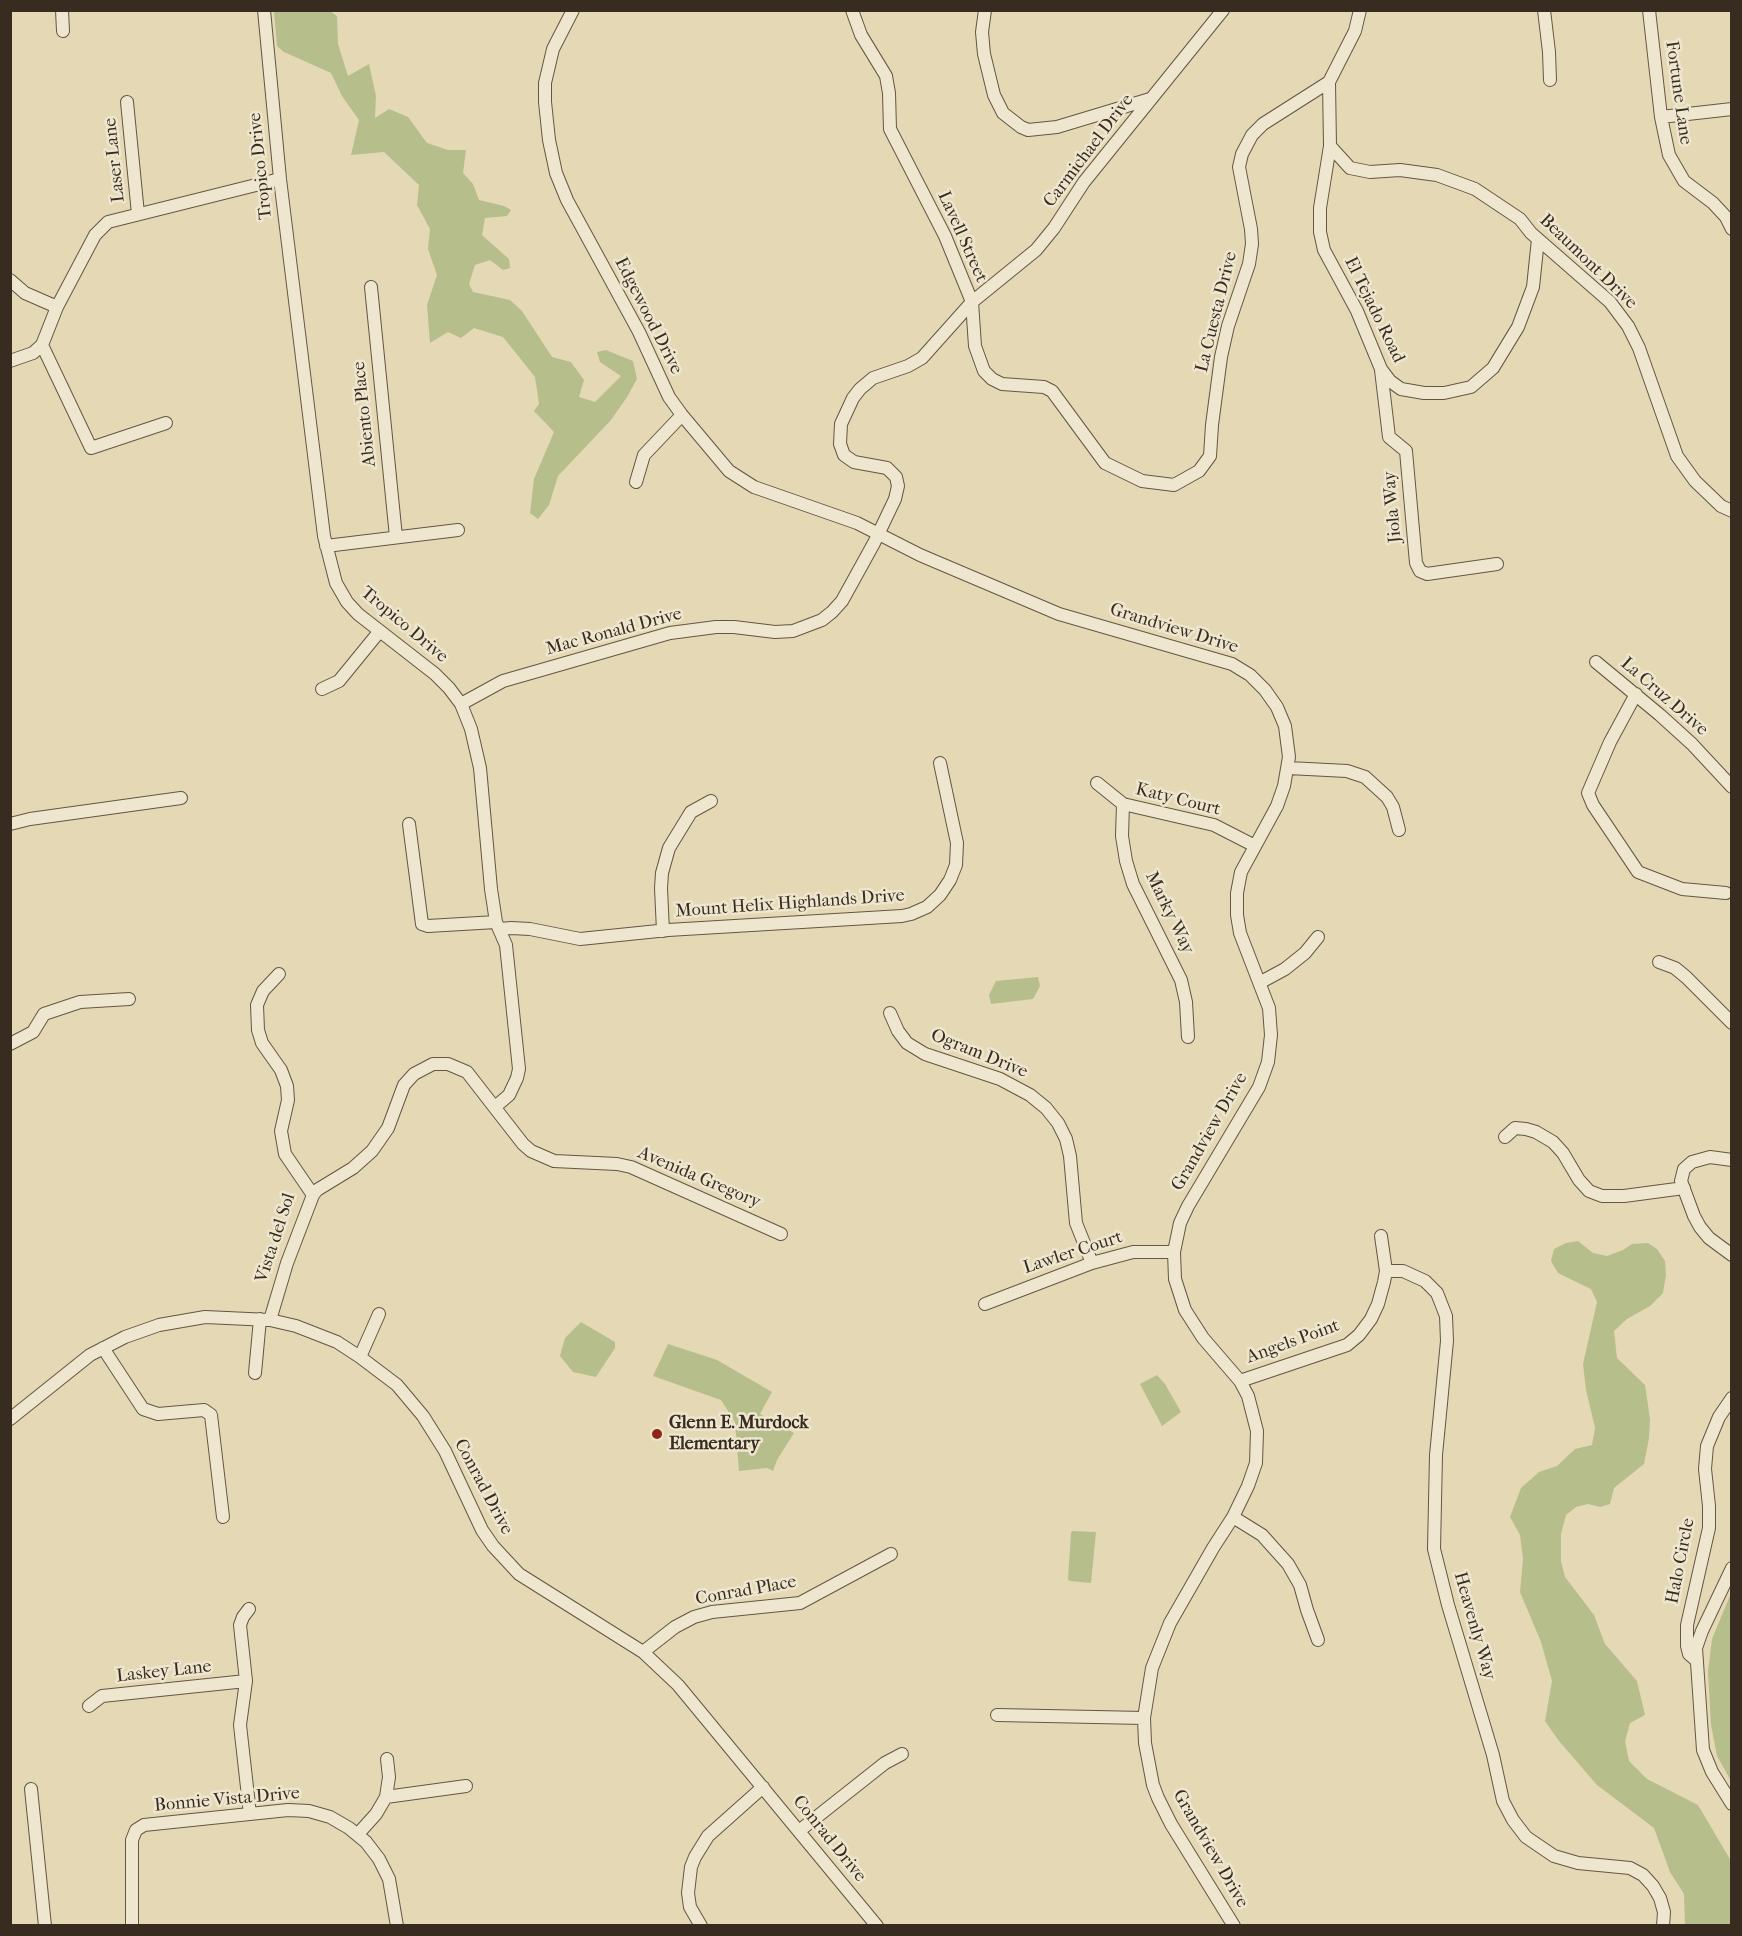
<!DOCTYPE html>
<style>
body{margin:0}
#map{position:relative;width:1742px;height:1936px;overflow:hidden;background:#e5d8b5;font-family:"IM FELL French Canon",serif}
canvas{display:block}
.frame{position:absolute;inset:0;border:12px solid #382b1f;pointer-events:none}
</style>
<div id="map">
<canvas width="1742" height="1936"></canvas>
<div class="frame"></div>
</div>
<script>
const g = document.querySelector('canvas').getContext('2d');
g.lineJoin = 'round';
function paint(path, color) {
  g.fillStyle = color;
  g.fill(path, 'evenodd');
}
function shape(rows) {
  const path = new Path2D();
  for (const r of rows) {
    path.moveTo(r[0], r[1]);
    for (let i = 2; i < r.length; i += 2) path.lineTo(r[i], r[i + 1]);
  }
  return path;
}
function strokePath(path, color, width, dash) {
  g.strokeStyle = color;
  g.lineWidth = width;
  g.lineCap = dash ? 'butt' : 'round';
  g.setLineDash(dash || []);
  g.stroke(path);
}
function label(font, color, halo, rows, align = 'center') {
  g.font = font + ' "IM FELL French Canon",serif';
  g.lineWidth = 5;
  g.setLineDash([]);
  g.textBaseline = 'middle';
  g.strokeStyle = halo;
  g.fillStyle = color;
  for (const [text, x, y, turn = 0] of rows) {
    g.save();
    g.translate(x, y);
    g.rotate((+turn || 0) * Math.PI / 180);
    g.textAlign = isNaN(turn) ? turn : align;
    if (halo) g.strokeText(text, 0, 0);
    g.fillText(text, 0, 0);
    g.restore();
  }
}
paint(shape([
 [274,11,330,11,337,16,338,44,348,76,369,64,376,96,375,118,389,109,408,117,427,143,448,150,466,150,463,173,473,184,479,200,504,206,511,210,507,216,485,218,482,235,509,259,510,268,503,270,490,260,475,265,469,284,473,292,510,300,522,311,552,357,571,362,584,380,579,397,595,402,621,376,600,362,597,352,606,350,633,361,637,379,627,397,611,420,558,476,549,505,538,519,530,513,534,479,554,432,534,411,539,404,535,377,503,337,474,328,461,338,448,332,430,343,427,305,437,275,428,249,430,229,417,205,419,185,384,152,351,155,359,120,342,96,331,73,284,52,277,46],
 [1038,977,1040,986,1033,999,991,1004,989,995,996,981],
 [1578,1241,1593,1253,1607,1256,1623,1250,1632,1244,1648,1243,1657,1249,1665,1261,1666,1275,1663,1293,1650,1306,1627,1319,1614,1331,1617,1358,1645,1385,1650,1419,1649,1438,1644,1464,1614,1488,1610,1504,1600,1507,1588,1504,1576,1507,1566,1515,1561,1534,1561,1561,1565,1577,1594,1615,1605,1644,1637,1681,1645,1715,1630,1723,1625,1741,1629,1761,1647,1779,1698,1805,1731,1861,1731,1923,1728,1925,1685,1925,1684,1894,1670,1872,1654,1828,1597,1785,1559,1741,1545,1721,1552,1681,1541,1642,1520,1592,1523,1559,1520,1535,1510,1517,1521,1488,1539,1472,1557,1466,1575,1449,1592,1445,1595,1428,1586,1390,1583,1364,1597,1302,1591,1289,1558,1273,1551,1261,1554,1249,1566,1243],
 [581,1322,615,1342,615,1348,596,1377,573,1372,560,1356,565,1338],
 [668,1344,717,1360,772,1392,760,1414,794,1433,777,1460,773,1471,767,1468,739,1471,735,1422,721,1400,653,1376],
 [1157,1375,1165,1384,1181,1412,1162,1426,1140,1384],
 [1072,1531,1096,1532,1091,1583,1070,1581,1068,1579,1071,1533],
 [1731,1593,1731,1781,1717,1756,1711,1725,1708,1672,1712,1639]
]), '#b6be8c');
const minor = shape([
 [62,10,63,31],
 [264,10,280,179,324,536,336,583,347,602,358,614,435,674,449,688,461,704,471,729,480,768,491,889,496,922,506,945,519,1069,517,1078,509,1095,495,1107],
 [573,10,553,49,545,83,545,102,549,140,556,173,567,200,639,332,669,397,682,415,729,471,754,487,857,523,920,555,1059,614,1232,664,1250,675,1265,690,1277,707,1285,726,1289,757,1284,786,1277,806,1241,872,1237,893,1237,915,1240,933,1269,1008,1271,1035,1268,1062,1259,1087,1188,1206,1180,1223,1174,1252,1175,1279,1185,1310,1203,1338,1240,1381,1248,1396,1257,1431,1256,1463,1248,1486,1233,1517,1213,1548,1170,1623,1152,1668,1144,1718,1145,1743,1153,1785,1158,1798,1171,1824,1234,1926],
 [852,10,861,35,886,76,889,93,890,129,945,236,972,302,975,346,984,371,992,379,1002,384,1044,387,1052,391,1105,463,1142,481,1174,485,1199,471,1210,456,1212,425,1221,357,1228,326,1249,264,1252,244,1251,229,1239,167,1242,154,1252,135,1263,124,1329,82],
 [985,10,982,32,984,54,994,95,1003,113,1021,127,1028,130,1057,127,1150,99],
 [1360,10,1355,31,1329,82,1330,146,1320,208,1320,232,1324,250,1357,311,1381,369,1390,381,1401,389,1424,393,1444,393,1471,387,1493,368,1518,327,1533,287,1538,239],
 [1544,10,1549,52,1550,80],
 [1649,10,1661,117,1669,155,1684,181,1713,203,1726,217,1732,229],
 [127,102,138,214],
 [1661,117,1732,109],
 [1330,146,1350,168,1370,172,1400,170,1437,175,1475,189,1520,219,1531,233,1610,302,1628,326,1639,348,1677,456,1695,481,1721,506,1732,511],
 [10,280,25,293,57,307],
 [371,287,396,537],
 [42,345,91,448,166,423],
 [10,361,33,353,42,345,57,307,95,235,108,222,280,179],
 [1381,370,1389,437,1406,451,1416,563,1420,571,1427,574,1497,564],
 [636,482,644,455,682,415],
 [326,546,458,530],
 [1596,662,1660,715,1692,744,1732,787],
 [322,689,339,681,379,632],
 [1636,694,1610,742,1588,793,1593,805,1638,872,1682,889,1726,893],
 [461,704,503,681,670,633,716,627,734,627,775,632,793,631,822,620,832,612,842,601,874,543,895,499,898,486,896,477,887,468,854,462,844,455,840,444,841,424,853,398,860,389,873,378,908,366,922,358,972,302,1036,250,1054,228,1084,182,1223,10],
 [1288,768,1347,771,1365,777,1387,797,1393,807,1399,830],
 [1097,783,1123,804,1214,825,1255,846],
 [1123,804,1122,836,1126,861,1133,884,1181,980,1186,1002,1188,1037],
 [10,824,30,819,181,798],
 [409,824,422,924,428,926,496,922],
 [500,929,511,928,530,929,580,939,668,930,902,916,911,914,927,907,940,895,950,880,956,865,957,843,940,763],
 [663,931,661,888,662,873,669,848,691,812,711,801],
 [1659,962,1675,968,1686,977,1732,1023],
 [279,974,263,991,257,1005,258,1030,262,1043,281,1070,287,1086,288,1100,281,1131,285,1154,313,1195],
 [1261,982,1285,969,1305,953,1318,937],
 [890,1013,898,1031,907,1043,925,1054,1000,1079,1030,1095,1046,1108,1058,1123,1066,1139,1070,1156,1076,1223,1092,1263],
 [10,1044,33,1032,44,1014,80,1002,129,999],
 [1505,1137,1515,1128,1526,1129,1536,1132,1553,1142,1563,1153,1579,1180,1589,1191,1602,1196,1624,1196,1684,1188],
 [1732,1160,1710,1157,1692,1162,1684,1169,1681,1181,1694,1216,1700,1227,1709,1238,1732,1255],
 [1386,1271,1403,1271,1425,1281,1437,1293,1446,1316,1447,1341,1436,1455,1434,1549,1448,1605,1493,1755,1503,1801,1513,1820,1526,1837,1554,1856,1578,1863,1630,1868,1643,1875,1653,1886,1660,1898,1664,1912,1663,1926],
 [985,1304,1092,1263,1133,1252,1174,1252],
 [270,1320,287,1263,313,1195,317,1190,353,1168,372,1151,388,1128,404,1085,414,1074,433,1064,448,1064,467,1072,523,1144,531,1151,554,1161,617,1164,631,1167,781,1234],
 [103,1348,143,1409,158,1414,204,1410,211,1415,223,1517],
 [360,1357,379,1314],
 [255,1373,260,1319],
 [1240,1381,1347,1345,1359,1335,1371,1319,1378,1304,1384,1282,1386,1271,1381,1236],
 [10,1419,90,1355,125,1337,159,1325,205,1317,270,1320,296,1326,337,1342,360,1357,397,1385,423,1416,445,1451,482,1530,493,1546,519,1574,643,1652,678,1685,877,1926],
 [1233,1517,1262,1535,1288,1564,1300,1585,1307,1610,1318,1640],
 [1732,1568,1702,1631,1696,1648,1703,1750,1712,1772,1732,1804],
 [249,1609,243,1617,240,1625,246,1681,240,1725,250,1814],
 [643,1652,675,1627,694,1617,712,1612,800,1603,891,1554],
 [1697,1661,1689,1654,1687,1646,1687,1625,1709,1528,1709,1506,1705,1469,1707,1446,1719,1417,1732,1398],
 [89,1706,102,1696,246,1681],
 [997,1715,1144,1718],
 [31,1789,45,1926],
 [386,1797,466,1786],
 [799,1831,885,1763,902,1754],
 [358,1834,376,1814,386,1797,389,1777,387,1759],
 [132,1926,132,1840,136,1830,144,1825,288,1810,309,1811,330,1817,349,1828,366,1842,379,1859,389,1879,397,1926],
 [701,1926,690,1907,688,1893,691,1867,695,1857,708,1836,763,1787]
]);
strokePath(minor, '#635644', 14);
strokePath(minor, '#eee6cf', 12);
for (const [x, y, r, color] of [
 [657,1434,6,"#8f2418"]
]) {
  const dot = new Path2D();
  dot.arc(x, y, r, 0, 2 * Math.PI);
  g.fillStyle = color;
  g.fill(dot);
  strokePath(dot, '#eee6cf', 2);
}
label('18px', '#382b1f', '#eee6cf', [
 ["Fortune Lane",1678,93,82],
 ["Carmichael Drive",1089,151,-53],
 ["Laser Lane",115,160,-96],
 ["Tropico Drive",261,166,-96],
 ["Lavell Street",962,237,66],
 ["Beaumont Drive",1588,262,44],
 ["El Tejado Road",1374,310,64],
 ["La Cuesta Drive",1217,312,-76],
 ["Edgewood Drive",648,316,63],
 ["Abiento Place",365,414,-96],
 ["Jiola Way",1393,507,-95],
 ["Tropico Drive",404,625,40],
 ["Grandview Drive",1174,629,17],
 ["Mac Ronald Drive",614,632,-15],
 ["La Cruz Drive",1664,697,41],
 ["Katy Court",1178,800,14],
 ["Mount Helix Highlands Drive",790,904,-4],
 ["Marky Way",1169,913,64],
 ["Ogram Drive",979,1054,22],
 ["Grandview Drive",1210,1132,-60],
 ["Avenida Gregory",699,1178,23],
 ["Vista del Sol",276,1238,-72],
 ["Lawler Court",1073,1253,-18],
 ["Angels Point",1293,1342,-20],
 ["Conrad Drive",483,1487,62],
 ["Halo Circle",1681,1561,-79],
 ["Conrad Place",746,1591,-10],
 ["Heavenly Way",1474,1626,74],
 ["Laskey Lane",164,1672,-6],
 ["Bonnie Vista Drive",227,1800,-5],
 ["Conrad Drive",829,1839,51],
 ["Grandview Drive",1210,1849,60]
]);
label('bold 18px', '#382b1f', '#eee6cf', [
 ["Glenn E. Murdock",669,1424],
 ["Elementary",669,1445]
], 'left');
</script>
